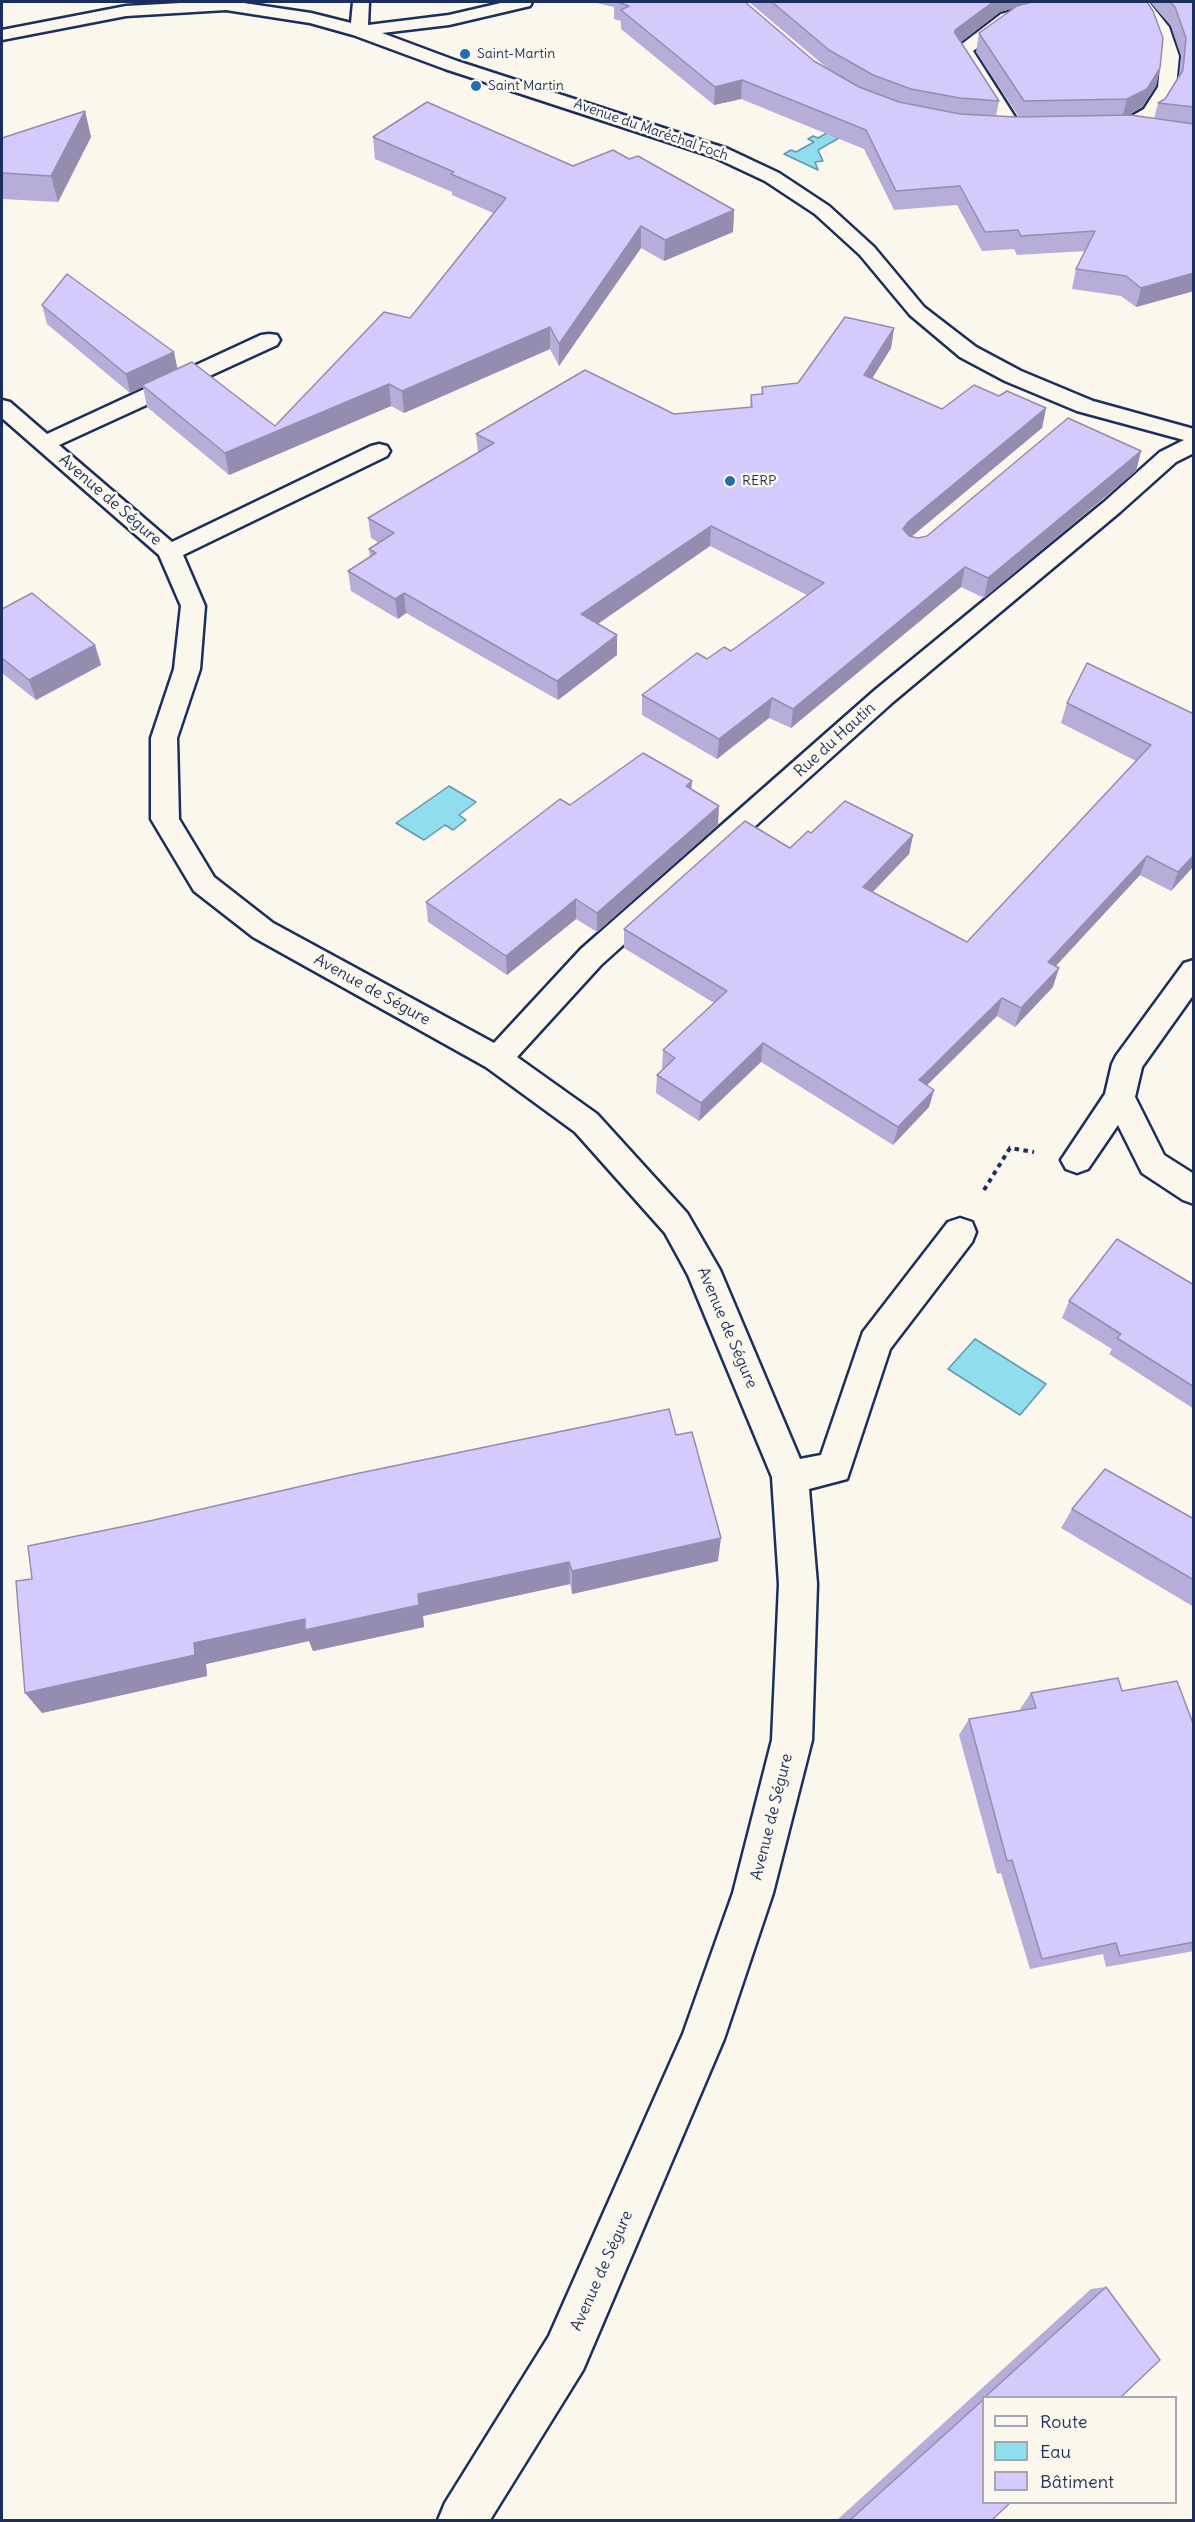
<!DOCTYPE html>
<meta charset="utf-8">
<style>
body{margin:0}
#map{position:relative;width:1195px;height:2522px;overflow:hidden;background:#fbf7ec;font-family:Delius,sans-serif}
canvas{display:block}
.frame{position:absolute;inset:0;border:3px solid #1b2f5e;pointer-events:none}
.legend{position:absolute;left:982px;top:2396px;width:195px;height:108px;box-sizing:border-box;background:#fbf7ec;border:2px solid #a1a7b3;margin:0;padding:8px 10px;list-style:none;font-size:18px;color:#1b2f5e}
.legend li{display:flex;align-items:center;gap:12px;height:30px}
.legend b{width:30px;border:2px solid #a1a7b3}
</style>
<div id="map">
<canvas width="1195" height="2522"></canvas>
<div class="frame"></div>
<ul class="legend">
<li><b style="height:8px;background:#fbf7ec"></b>Route</li>
<li><b style="height:16px;background:#8fdded"></b>Eau</li>
<li><b style="height:16px;background:#d4cafc"></b>Bâtiment</li>
</ul>
</div>
<script>
const g = document.querySelector('canvas').getContext('2d');
g.lineJoin = 'round';
function paint(path, color) {
  g.fillStyle = color;
  g.fill(path, 'evenodd');
}
function shape(rows) {
  const path = new Path2D();
  for (const r of rows) {
    path.moveTo(r[0], r[1]);
    for (let i = 2; i < r.length; i += 2) path.lineTo(r[i], r[i + 1]);
  }
  return path;
}
function strokePath(path, color, width, dash) {
  g.strokeStyle = color;
  g.lineWidth = width;
  g.lineCap = dash ? 'butt' : 'round';
  g.setLineDash(dash || []);
  g.stroke(path);
}
function label(font, color, halo, rows, align = 'center') {
  g.font = font + ' Delius,sans-serif';
  g.lineWidth = 5;
  g.setLineDash([]);
  g.textBaseline = 'middle';
  g.strokeStyle = halo;
  g.fillStyle = color;
  for (const [text, x, y, turn = 0] of rows) {
    g.save();
    g.translate(x, y);
    g.rotate((+turn || 0) * Math.PI / 180);
    g.textAlign = isNaN(turn) ? turn : align;
    if (halo) g.strokeText(text, 0, 0);
    g.fillText(text, 0, 0);
    g.restore();
  }
}
const water = shape([
 [827,133,839,138,818,150,823,161,815,162,818,170,784,154,791,150,796,152,814,142,808,139,813,136,818,138,827,133],
 [449,786,476,802,459,815,466,820,453,830,445,825,424,840,396,823,449,786],
 [975,1339,1046,1384,1020,1415,948,1369,975,1339]
]);
paint(water, '#8fdded');
strokePath(water, '#6197b4', 1.5);
const minor = shape([
 [199,2,237,2,311,13,351,23,353,2,369,2,368,25,449,15,505,2,532,2,530,6,449,25,382,33,457,61,728,149,779,173,829,206,874,247,924,307,976,347,1021,371,1093,401,1194,429,1194,453,1176,462,1120,512,893,702,601,965,517,1057,597,1114,687,1213,720,1270,800,1459,821,1455,863,1332,948,1222,960,1218,972,1222,976,1232,972,1242,890,1349,847,1479,809,1489,817,1584,812,1740,773,1893,724,2039,583,2370,490,2520,438,2520,445,2503,549,2336,683,2034,733,1893,772,1740,779,1584,772,1477,688,1275,665,1233,575,1132,486,1067,253,937,194,891,151,819,151,738,174,669,181,606,159,555,2,418,2,400,10,402,47,434,261,335,269,334,277,335,280,340,277,345,59,445,172,542,371,446,379,444,387,446,390,451,387,456,183,555,205,606,200,669,177,738,179,819,214,877,273,923,494,1043,581,949,875,690,1104,502,1160,452,1184,440,1077,411,1005,381,960,357,910,315,860,255,815,214,765,181,714,157,445,69,353,35,310,23,226,10,126,16,2,40,2,30,126,6,199,2],
 [1045,2,1071,2,1068,6,1013,22,973,51,1022,128,1020,132,1006,132,954,50,1001,14,1045,2],
 [1133,2,1149,2,1169,27,1179,56,1176,87,1158,117,1127,132,1095,131,1093,127,1095,123,1123,121,1144,109,1158,87,1161,56,1151,28,1133,2],
 [1194,960,1194,994,1142,1067,1135,1097,1164,1155,1194,1174,1194,1204,1183,1200,1142,1173,1118,1125,1088,1169,1077,1173,1066,1169,1061,1160,1105,1094,1112,1064,1116,1056,1184,963,1194,960]
]);
strokePath(minor, '#1b2f5e', 5);
strokePath(shape([
 [984,1190,1010,1148,1034,1152]
]), '#1b2f5e', 4, [4.5, 4.5]);
paint(minor, '#fbf7ec');
paint(shape([
 [592,2,745,2,814,61,861,88,827,68,749,2,1147,2,1160,68,1156,86,1142,107,1127,116,1154,119,1158,103,1165,99,1179,75,1181,56,1171,26,1150,2,1194,2,1194,291,1136,307,1121,296,1072,289,1076,269,1086,251,1017,255,1014,249,982,251,957,205,894,210,864,149,741,99,714,105,621,29,621,21,614,19,614,7],
 [1014,8,979,33,976,52,1019,117,996,116,999,101,961,42,1000,12],
 [85,111,91,137,58,202,2,199,2,138],
 [373,137,573,166,629,159,734,210,733,232,664,261,641,248,559,366,550,349,404,413,391,406,229,475,147,407,143,387,130,393,47,324,42,305,178,369,275,426,410,318,493,213,452,195,452,192,375,159],
 [894,328,891,348,872,379,942,409,999,396,1046,408,1042,428,911,537,918,538,927,536,1141,451,1136,471,984,598,961,587,791,728,769,718,717,759,642,715,642,695,707,659,731,651,807,595,710,546,597,624,617,655,558,700,406,613,398,619,351,591,348,571,370,557,369,549,379,543,371,538,368,518,478,453,476,434,750,407,751,395,761,394,762,387,798,383],
 [2,609,95,645,101,665,36,700,2,673],
 [1067,703,1194,714,1194,866,1171,891,1140,875,1055,966,1053,987,1015,1027,997,1016,927,1085,934,1090,929,1107,893,1145,761,1062,699,1121,656,1093,657,1075,663,1069,662,1068,663,1050,714,1003,624,948,624,929,790,848,811,833,913,835,909,854,872,893,967,942,1136,761,1061,723],
 [691,789,718,825,597,932,576,919,507,975,428,922,426,902,570,805],
 [1194,1285,1194,1409,1109,1354,1112,1349,1062,1318,1069,1301],
 [676,1435,718,1561,572,1594,570,1584,423,1616,424,1627,313,1651,309,1641,206,1664,207,1676,42,1713],
 [1072,1509,1194,1519,1194,1607,1061,1528],
 [1122,1691,1194,1726,1194,1951,1106,1967,1103,1954,1030,1969,1001,1873,997,1874,959,1735,969,1719,1021,1711,1020,1709,1031,1693],
 [1106,2287,1121,2397,984,2397,984,2502,992,2520,837,2520,1091,2289]
]), '#b6aed9');
paint(shape([
 [993,2,1038,2,1000,12,953,48,955,30],
 [1160,68,1156,86,1142,107,1122,118,1127,99],
 [742,80,741,99,714,105,715,87],
 [85,111,91,137,58,202,51,176],
 [734,210,733,232,664,261,665,240],
 [641,226,641,248,559,366,559,344],
 [1194,273,1194,291,1136,307,1141,288],
 [550,327,550,349,404,413,402,391],
 [894,328,891,348,861,396,864,375],
 [174,352,178,371,142,385,143,387,130,393,126,374],
 [389,384,391,406,229,475,225,453],
 [1046,408,1042,428,905,542,903,529,908,522],
 [1141,451,1136,471,984,598,988,578],
 [711,526,710,546,582,635,581,614],
 [965,567,961,587,791,728,793,709],
 [404,593,406,613,398,619,395,599],
 [617,635,617,655,558,700,557,681],
 [95,645,101,665,36,700,29,680],
 [772,698,769,718,717,759,719,739],
 [692,781,690,801,686,786],
 [719,806,718,825,597,932,597,913],
 [913,835,909,854,859,906,863,887],
 [1194,855,1194,866,1171,891,1178,872],
 [1147,856,1140,875,1042,981,1048,962],
 [576,899,576,919,507,975,506,956],
 [1059,968,1053,987,1015,1027,1021,1008],
 [1002,998,997,1016,914,1098,919,1080],
 [763,1043,761,1062,699,1121,701,1103],
 [934,1090,929,1107,893,1145,898,1127],
 [721,1538,718,1561,572,1594,572,1571],
 [569,1562,570,1584,423,1616,424,1627,313,1651,309,1641,206,1664,207,1676,42,1713,25,1693,194,1643]
]), '#948db0');
const building = shape([
 [617,2,745,2,814,61,859,87,899,102,960,114,1016,117,1131,115,1194,124,1194,273,1141,288,1126,276,1076,269,1095,231,1021,236,1018,230,985,232,960,186,896,191,866,130,742,80,715,87,621,10,629,6,617,2],
 [772,2,993,2,955,30,955,33,999,101,960,98,911,89,873,75,829,50,772,2],
 [1032,2,1147,2,1153,11,1163,38,1160,68,1147,89,1127,99,1024,101,979,33,1017,6,1032,2],
 [1170,2,1194,2,1194,107,1158,103,1165,99,1183,70,1186,38,1175,7,1170,2],
 [427,102,573,166,613,150,629,159,638,156,734,210,665,240,641,226,559,344,550,327,402,391,389,384,225,453,142,385,192,362,275,426,384,312,410,318,506,198,451,174,454,172,373,137,427,102],
 [85,111,51,176,2,173,2,138,85,111],
 [67,274,174,352,126,374,42,305,67,274],
 [845,317,894,328,864,375,942,409,974,385,999,396,1007,391,1046,408,908,522,903,529,909,536,918,538,927,536,1068,418,1141,451,988,578,965,567,793,709,772,698,719,739,642,695,697,653,707,659,724,647,731,651,824,583,711,526,581,614,617,635,557,681,404,593,395,599,348,571,376,553,369,549,394,533,368,518,494,443,476,434,585,370,674,414,752,407,751,395,763,394,762,387,798,383,845,317],
 [32,593,95,645,29,680,2,658,2,609,32,593],
 [1087,663,1194,714,1194,855,1178,872,1147,856,1048,962,1059,968,1021,1008,1002,998,919,1080,934,1090,898,1127,763,1043,701,1103,657,1075,675,1058,663,1050,727,991,624,929,745,821,790,848,808,831,811,833,845,801,913,835,863,887,967,942,1151,745,1067,703,1087,663],
 [643,753,692,781,686,786,719,806,597,913,576,899,506,956,426,902,560,799,570,805,643,753],
 [1117,1239,1194,1285,1194,1387,1117,1338,1121,1334,1069,1301,1117,1239],
 [669,1409,676,1435,692,1432,721,1538,572,1571,569,1562,418,1594,419,1605,305,1630,305,1619,194,1643,195,1655,25,1693,16,1581,32,1579,28,1546,145,1522,350,1475,669,1409],
 [1105,1469,1194,1519,1194,1580,1072,1509,1105,1469],
 [1118,1678,1122,1691,1177,1681,1194,1726,1194,1942,1120,1956,1116,1943,1042,1959,1012,1860,1007,1861,969,1719,1036,1708,1031,1693,1118,1678],
 [1106,2287,1160,2360,1121,2397,985,2397,1106,2287],
 [984,2399,984,2502,1011,2502,992,2520,850,2520,984,2399]
]);
paint(building, '#d4cafc');
strokePath(building, '#948db0', 1.5);
for (const [x, y, r, color] of [
 [465,54,6,"#1f6fb2"],
 [476,86,6,"#1f6fb2"],
 [730,481,6,"#1f6fb2"]
]) {
  const dot = new Path2D();
  dot.arc(x, y, r, 0, 2 * Math.PI);
  g.fillStyle = color;
  g.fill(dot);
  strokePath(dot, '#fbf7ec', 2);
}
label('14px', '#1b2f5e', '#fbf7ec', [
 ["Saint-Martin",477,54],
 ["Saint Martin",488,86],
 ["RERP",742,481]
], 'left');
label('14px', '#1b2f5e', '#fbf7ec', [
 ["Avenue du Maréchal Foch",651,130,19]
]);
label('16px', '#1b2f5e', '#fbf7ec', [
 ["Avenue de Ségure",110,500,41],
 ["Rue du Hautin",835,740,-42],
 ["Avenue de Ségure",372,990,29],
 ["Avenue de Ségure",727,1328,67],
 ["Avenue de Ségure",772,1817,-76],
 ["Avenue de Ségure",602,2271,-66]
]);
</script>
